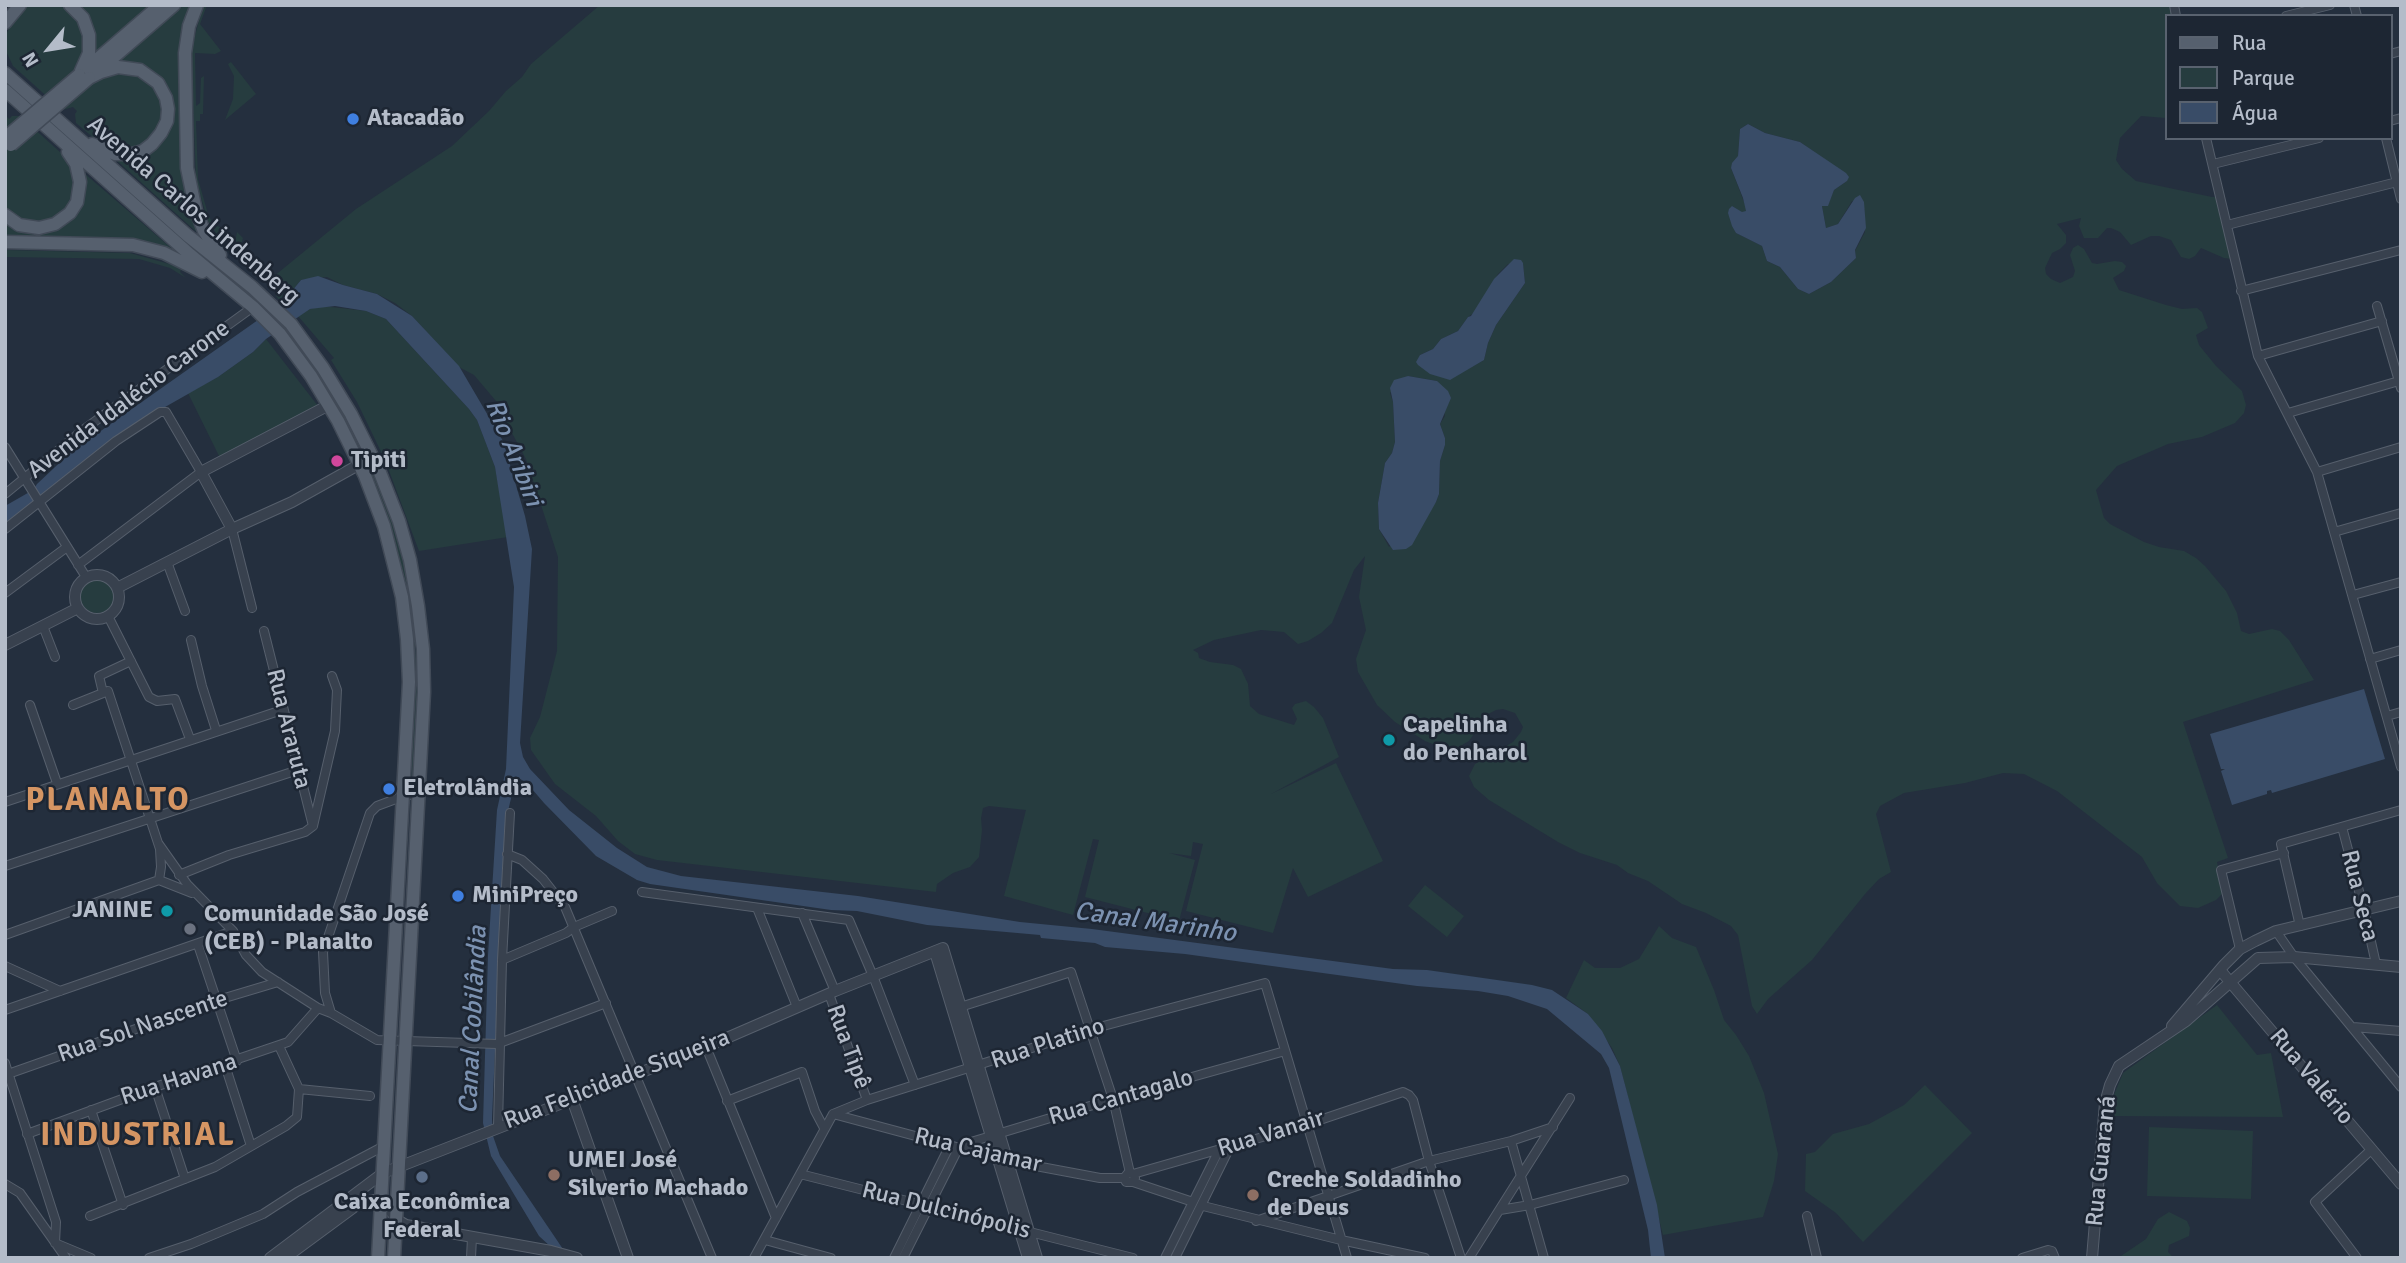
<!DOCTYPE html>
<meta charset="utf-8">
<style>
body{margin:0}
#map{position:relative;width:2406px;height:1263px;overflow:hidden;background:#242f3e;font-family:Signika,sans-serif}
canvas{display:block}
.frame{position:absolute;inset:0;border:7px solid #b4bcc9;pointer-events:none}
.legend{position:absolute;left:2165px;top:14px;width:228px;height:126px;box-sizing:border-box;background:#1d2633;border:2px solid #59626f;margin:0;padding:9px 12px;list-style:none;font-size:21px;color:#b4bcc9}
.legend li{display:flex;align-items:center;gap:14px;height:35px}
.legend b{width:35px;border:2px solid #59626f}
.north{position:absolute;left:14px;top:14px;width:70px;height:70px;-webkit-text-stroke:5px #1d2633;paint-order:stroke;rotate:240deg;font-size:19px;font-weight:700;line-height:28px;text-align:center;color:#b4bcc9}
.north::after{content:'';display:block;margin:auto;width:24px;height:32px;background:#b4bcc9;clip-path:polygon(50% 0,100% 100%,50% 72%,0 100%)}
</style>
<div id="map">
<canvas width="2406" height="1263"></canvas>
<div class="frame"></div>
<ul class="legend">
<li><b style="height:9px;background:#56606e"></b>Rua</li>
<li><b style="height:19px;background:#263c3f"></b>Parque</li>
<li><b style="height:19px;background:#394c67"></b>Água</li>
</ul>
<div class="north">N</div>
</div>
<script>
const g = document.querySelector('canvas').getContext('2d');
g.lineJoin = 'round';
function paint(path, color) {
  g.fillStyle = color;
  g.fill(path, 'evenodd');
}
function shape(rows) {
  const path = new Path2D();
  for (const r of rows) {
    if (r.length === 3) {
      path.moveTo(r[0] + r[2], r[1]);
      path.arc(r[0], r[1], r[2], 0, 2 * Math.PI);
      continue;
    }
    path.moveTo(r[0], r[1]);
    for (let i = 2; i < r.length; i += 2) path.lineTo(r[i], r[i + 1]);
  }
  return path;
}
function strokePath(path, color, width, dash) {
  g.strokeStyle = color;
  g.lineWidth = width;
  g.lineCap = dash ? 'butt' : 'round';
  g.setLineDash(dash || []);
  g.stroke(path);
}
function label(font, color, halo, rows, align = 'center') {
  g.font = font + ' Signika,sans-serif';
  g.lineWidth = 5;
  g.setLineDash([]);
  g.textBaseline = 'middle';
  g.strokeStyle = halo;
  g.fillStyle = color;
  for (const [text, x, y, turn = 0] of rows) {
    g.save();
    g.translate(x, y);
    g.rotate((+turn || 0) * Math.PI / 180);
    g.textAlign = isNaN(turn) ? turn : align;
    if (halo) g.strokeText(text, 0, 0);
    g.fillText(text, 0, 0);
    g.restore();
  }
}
paint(shape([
 [27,5,168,5,173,12,181,5,192,5,181,85,201,236,115,159,147,144,128,151,102,145,76,123,75,114,77,111,73,107,62,110,13,66,6,51,6,34,20,10],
 [203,5,207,5,200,24,221,51,215,54,195,53,196,106,200,103,201,78,204,76,203,114,200,114,200,121,196,121,198,179,208,214,213,224,228,231,228,244,234,248,237,232,243,238,241,246,228,252,208,221,196,181,191,51],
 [600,5,2170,5,2173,16,2166,16,2166,118,2141,116,2120,138,2116,160,2122,169,2136,181,2212,197,2217,197,2232,259,2224,258,2201,248,2195,256,2189,259,2181,257,2171,240,2159,236,2151,236,2131,245,2120,232,2111,228,2107,228,2098,238,2084,238,2079,226,2081,218,2057,224,2066,235,2066,243,2060,249,2052,253,2045,268,2046,274,2051,279,2060,283,2073,277,2075,271,2070,255,2073,248,2078,245,2084,249,2092,263,2097,264,2115,261,2122,262,2126,266,2124,271,2113,278,2119,290,2166,305,2182,309,2197,308,2202,312,2208,328,2196,335,2199,345,2216,366,2242,391,2246,405,2244,413,2235,423,2202,437,2168,444,2117,466,2096,490,2104,518,2110,524,2144,542,2159,547,2184,551,2196,558,2205,566,2226,591,2237,613,2241,631,2249,634,2272,629,2280,631,2289,640,2314,680,2183,722,2228,858,2217,862,2223,893,2216,900,2198,908,2180,906,2157,883,2142,857,2057,791,2024,774,2003,773,1965,783,1904,793,1880,806,1876,814,1891,872,1879,879,1865,894,1812,960,1768,999,1757,1014,1752,1006,1738,935,1731,926,1706,913,1682,904,1648,881,1628,873,1617,865,1580,853,1558,842,1489,800,1474,787,1469,776,1475,764,1513,742,1521,732,1523,727,1515,713,1503,709,1496,710,1488,714,1469,741,1457,748,1443,748,1425,741,1395,722,1377,705,1358,672,1356,659,1366,630,1359,597,1365,556,1354,570,1332,623,1321,633,1308,641,1298,644,1284,632,1261,630,1214,640,1193,650,1198,653,1199,658,1210,662,1233,665,1241,669,1248,684,1250,706,1259,714,1294,725,1297,719,1292,708,1295,704,1306,701,1314,707,1323,718,1339,757,1271,794,1336,763,1383,861,1308,897,1293,868,1273,933,1186,911,1203,844,1193,842,1191,856,1169,853,1195,860,1179,921,1085,897,1099,840,1093,839,1073,915,1004,896,1026,810,989,806,983,808,981,818,982,830,979,857,970,867,953,873,937,884,936,892,657,860,635,854,618,841,596,816,555,784,531,750,530,738,540,717,557,651,558,557,526,459,506,422,509,411,496,401,474,375,459,367,412,316,395,303,377,294,343,285,327,277,301,280,282,303,276,296,277,282,273,277,356,209,452,146,489,111,506,91,522,77,531,64],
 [1748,124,1765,133,1800,142,1841,171,1847,181,1834,190,1828,205,1822,206,1826,228,1838,224,1852,201,1864,209,1865,232,1855,251,1856,258,1831,282,1809,294,1798,289,1780,267,1767,261,1762,246,1736,233,1732,206,1742,213,1746,212,1746,207,1731,168,1738,157,1740,129],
 [1508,264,1523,264,1525,283,1496,325,1488,343,1484,360,1466,370,1420,355,1433,349,1441,339,1458,331,1468,317,1475,312,1498,274],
 [1408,376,1437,381,1445,416,1440,424,1445,438,1445,445,1440,461,1439,494,1436,502,1389,547,1379,529,1378,503,1385,463,1392,453,1395,442,1393,402,1390,393],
 [231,62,256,94,225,120,233,99,234,76,228,64],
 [5,115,9,119,12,116,20,116,70,161,77,186,60,226,84,173,177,253,5,239],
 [5,250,130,253,173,265,181,270,180,272,186,278,170,268,139,259,5,257],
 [323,306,366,311,386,319,469,409,477,420,495,467,508,537,419,551,385,460,357,402,331,360,334,358,298,316,310,309],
 [266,339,318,406,220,458,188,393,218,377,253,352],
 [369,463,393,523,404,564,412,607,418,682,414,780,411,780,415,671,409,607,393,534,367,466],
 [97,595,18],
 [1425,885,1464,916,1447,937,1408,906],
 [1659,926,1672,938,1696,947,1714,990,1724,1020,1736,1035,1749,1056,1764,1093,1778,1154,1774,1181,1763,1217,1663,1235,1620,1066,1612,1048,1588,1014,1566,998,1584,960,1595,968,1620,968,1639,959],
 [2217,1005,2257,1055,2271,1053,2283,1117,2110,1116,2109,1107,2123,1073],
 [1925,1085,1972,1133,1863,1242,1836,1213,1805,1191,1806,1154,1815,1152,1833,1134,1869,1124,1904,1105],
 [2149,1127,2253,1131,2251,1199,2147,1196],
 [2169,1212,2187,1221,2190,1228,2189,1236,2169,1245,2168,1252,2174,1258,2118,1258,2146,1239,2158,1219]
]), '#263c3f');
paint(shape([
 [1748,124,1765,133,1800,142,1846,173,1849,177,1847,181,1834,190,1828,206,1822,206,1826,228,1838,224,1855,198,1860,195,1864,202,1866,228,1855,250,1856,258,1831,282,1809,294,1798,289,1780,267,1767,261,1762,246,1736,233,1732,226,1728,213,1729,209,1732,206,1742,212,1746,211,1743,198,1731,168,1732,163,1738,156,1740,129],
 [1514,259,1521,260,1523,263,1525,283,1496,325,1488,343,1484,360,1450,380,1430,374,1418,365,1416,362,1420,355,1433,349,1441,339,1458,331,1468,317,1471,316,1494,279],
 [318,276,343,285,377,294,412,316,459,366,503,441,525,516,532,549,520,743,523,757,530,769,569,810,617,848,647,867,681,876,858,896,1020,922,1092,929,1393,969,1427,970,1532,985,1552,990,1588,1014,1602,1031,1620,1066,1657,1205,1665,1258,1651,1258,1648,1230,1609,1068,1601,1054,1547,1009,1508,996,1478,991,1417,986,1185,954,1105,947,1095,943,1041,938,1040,935,927,925,857,911,831,910,650,884,637,880,596,856,544,803,526,782,520,779,515,782,508,811,499,958,492,1119,493,1136,500,1156,569,1258,563,1258,539,1236,491,1156,483,1123,488,955,497,810,506,769,514,587,495,467,477,420,469,409,386,319,366,311,335,306,310,309,266,339,253,352,218,377,151,415,5,527,5,506,33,490,37,484,71,452,282,303,301,280],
 [1408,376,1437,381,1448,391,1451,398,1440,424,1445,438,1445,445,1440,461,1439,494,1436,502,1412,545,1406,549,1393,550,1379,529,1378,503,1385,463,1392,453,1395,442,1393,402,1390,388,1394,380],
 [2364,689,2385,759,2272,793,2271,790,2267,791,2267,794,2232,805,2221,771,2225,769,2221,769,2210,734]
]), '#394c67');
const minor = shape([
 [2174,5,2176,16],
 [2354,5,2357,16],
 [2286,16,2330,5],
 [2390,54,2401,51],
 [2390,121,2401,118],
 [2206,138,2258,356,2317,472,2401,767],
 [2386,138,2401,199],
 [2213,164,2319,138],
 [2227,225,2401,181],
 [2241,291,2401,250],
 [2377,306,2401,388],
 [2258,356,2382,321],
 [2288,413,2399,381],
 [5,447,86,577],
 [2317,472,2401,447],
 [5,494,83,430,253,307],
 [5,529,116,441,160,412,166,412,201,472,78,565],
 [232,529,252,608],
 [2334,532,2401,513],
 [167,562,185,611],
 [5,593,67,547],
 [2353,595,2401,582],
 [108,616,149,697,157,701,175,699,190,739],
 [43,626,55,657],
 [264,631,313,826],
 [191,640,202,686,216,730],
 [2370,659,2401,650],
 [103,693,99,676,131,661],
 [30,705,57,783],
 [73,705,108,691,160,849,161,867,159,880],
 [2387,716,2401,712],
 [5,802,282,710],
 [2342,827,2364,910,2376,964],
 [158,843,187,884,233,931,246,955,262,972,318,1008,331,1013,377,1040,497,1044,606,1003],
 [507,854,522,860,543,879,565,907,712,1258],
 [5,866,298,770],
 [179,875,229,855,305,832,313,826,335,731,337,690,332,676],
 [159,880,192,893],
 [642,892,849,920,873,976,915,1085],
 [757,908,797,1007],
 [802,913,835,991],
 [2300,926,2281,844,2401,810],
 [2276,931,2294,957,2401,1087],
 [5,935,159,880],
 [198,945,237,1061],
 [2240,949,2221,870,2284,853],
 [502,960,566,933,574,927,612,911],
 [5,966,60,991],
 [829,994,867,1100],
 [957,1008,1071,972,1113,1099,1130,1173],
 [5,1010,233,931],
 [331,1013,325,993,323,952,370,813,377,806,404,796,419,793],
 [2353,1027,2401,1031],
 [706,1047,776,1218],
 [5,1063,56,1222,55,1243],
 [225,1065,251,1146],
 [8,1074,218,1000,278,982],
 [155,1087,185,1179],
 [299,1089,370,1096],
 [727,1101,802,1072,815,1111,824,1128],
 [91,1110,123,1205],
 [833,1114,867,1100,1092,1029,1265,983,1347,1258],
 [833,1114,1009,1161,1100,1178,1124,1178],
 [498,1127,502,960,510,813],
 [27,1134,155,1087,288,1042,318,1008],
 [1511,1141,1544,1258],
 [958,1149,971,1142,1113,1099,1285,1051],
 [800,1174,1133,1258],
 [1133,1174,1135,1178,1133,1182,1126,1182,1124,1178,1128,1173,1133,1174,1308,1124,1403,1092,1409,1095,1413,1100,1429,1161,1461,1258],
 [1133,1182,1193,1202],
 [5,1184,20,1193,66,1258],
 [1203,1206,1341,1240,1425,1258],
 [1500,1210,1530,1205,1624,1180],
 [90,1216,215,1167,286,1126,297,1117,299,1089,279,1046],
 [1807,1216,1817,1258],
 [1256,1221,1429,1161,1511,1141,1553,1127],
 [765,1240,831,1258],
 [55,1243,91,1258],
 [149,1258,191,1244,263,1214,297,1192,384,1146],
 [471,1258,472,1237],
 [754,1258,833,1114],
 [894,1258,949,1147],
 [903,1258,958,1149],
 [1165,1258,1219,1150],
 [1175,1258,1230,1147],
 [1469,1258,1570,1098],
 [2022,1258,2048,1250,2052,1251,2055,1258],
 [2357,1258,2315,1202,2372,1149]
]);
const tertiary = shape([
 [232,529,201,472,329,405],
 [97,597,22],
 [117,588,232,529,292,502,360,464],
 [5,645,78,608],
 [935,952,1028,1258],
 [2220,970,2401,1184],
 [2172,1026,2224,965,2240,949,2255,941,2276,931,2401,901],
 [572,1099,628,1258],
 [270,1258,383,1173,706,1047,835,991,943,948,1037,1258],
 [285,1258,361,1202,375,1200,381,1200,399,1221,406,1225,551,1251,577,1258],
 [2092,1258,2105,1103,2110,1085,2119,1066,2186,1021,2258,958,2294,957,2401,967]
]);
const primary = shape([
 [70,5,83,18,89,35,89,53,81,71],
 [197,5,189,26,185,53,187,168,196,211,204,231,220,255],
 [5,23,20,5],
 [100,69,174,5],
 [5,73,187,235,252,287,291,324,323,368,351,414,379,470,399,521,410,560,418,606,423,649,424,692,394,1258],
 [79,75,160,5],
 [89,78,101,72,118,67,140,70,158,83,166,98,168,109,167,121,161,133,152,144,143,151,132,154,115,154,92,144],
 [5,90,187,252,253,307,280,334,311,376,338,421,365,476,384,526,402,597,407,639,409,682,378,1258],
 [5,215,19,225,39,228,55,224,70,213,77,202,80,182,76,164,68,152],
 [5,242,133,245,164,253,202,272]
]);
strokePath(minor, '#565f6c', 10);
strokePath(tertiary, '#565f6c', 12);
strokePath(primary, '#414a57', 15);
strokePath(minor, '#38414e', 8);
strokePath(tertiary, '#38414e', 10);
strokePath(primary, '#56606e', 12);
const primaryBridge = shape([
 [5,138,79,75],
 [11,145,89,78]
]);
strokePath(primaryBridge, '#414a57', 15, []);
strokePath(primaryBridge, '#56606e', 12);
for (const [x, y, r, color] of [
 [353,119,7,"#3f7fe0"],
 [337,461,7,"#d1479c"],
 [1389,740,7,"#0f9aa8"],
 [389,789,7,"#3f7fe0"],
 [458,896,7,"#3f7fe0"],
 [167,911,7,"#0f9aa8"],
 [190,929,7,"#6b7280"],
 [554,1175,7,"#8d6e63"],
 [422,1177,7,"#5c6f8a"],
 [1253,1195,7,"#8d6e63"]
]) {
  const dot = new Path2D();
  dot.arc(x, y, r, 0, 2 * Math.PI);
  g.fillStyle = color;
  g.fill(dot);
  strokePath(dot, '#1d2633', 2.5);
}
label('bold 24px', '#b4bcc9', '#1d2633', [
 ["Atacadão",367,119],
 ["Tipiti",351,461],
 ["Capelinha",1403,726],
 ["do Penharol",1403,754],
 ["Eletrolândia",403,789],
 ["MiniPreço",472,896],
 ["JANINE",153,911,"right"],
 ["Comunidade São José",204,915],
 ["(CEB) - Planalto",204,943],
 ["UMEI José",568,1161],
 ["Silverio Machado",568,1189],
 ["Creche Soldadinho",1267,1181],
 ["de Deus",1267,1209],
 ["Caixa Econômica",422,1203,"center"],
 ["Federal",422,1231,"center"]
], 'left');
label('24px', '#b4bcc9', '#1d2633', [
 ["Avenida Carlos Lindenberg",193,211,41],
 ["Avenida Idalécio Carone",129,400,-37],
 ["Rua Araruta",288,729,76],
 ["Rua Seca",2359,896,76],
 ["Rua Sol Nascente",143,1027,-19],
 ["Rua Platino",1048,1044,-18],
 ["Rua Tipê",848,1047,70],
 ["Rua Valério",2311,1077,50],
 ["Rua Havana",179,1080,-18],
 ["Rua Felicidade Siqueira",617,1080,-21],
 ["Rua Cantagalo",1121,1098,-16],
 ["Rua Vanair",1271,1134,-17],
 ["Rua Cajamar",978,1151,13],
 ["Rua Guaraná",2102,1161,-84],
 ["Rua Dulcinópolis",946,1211,14]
]);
label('italic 26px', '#7c92b1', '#1d2633', [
 ["Rio Aribiri",513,453,68],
 ["Canal Marinho",1155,923,8],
 ["Canal Cobilândia",474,1020,-87]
]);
g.letterSpacing = '2px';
label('bold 32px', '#d59563', '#1d2633', [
 ["PLANALTO",108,802],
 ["INDUSTRIAL",138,1137]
]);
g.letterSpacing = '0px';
</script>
